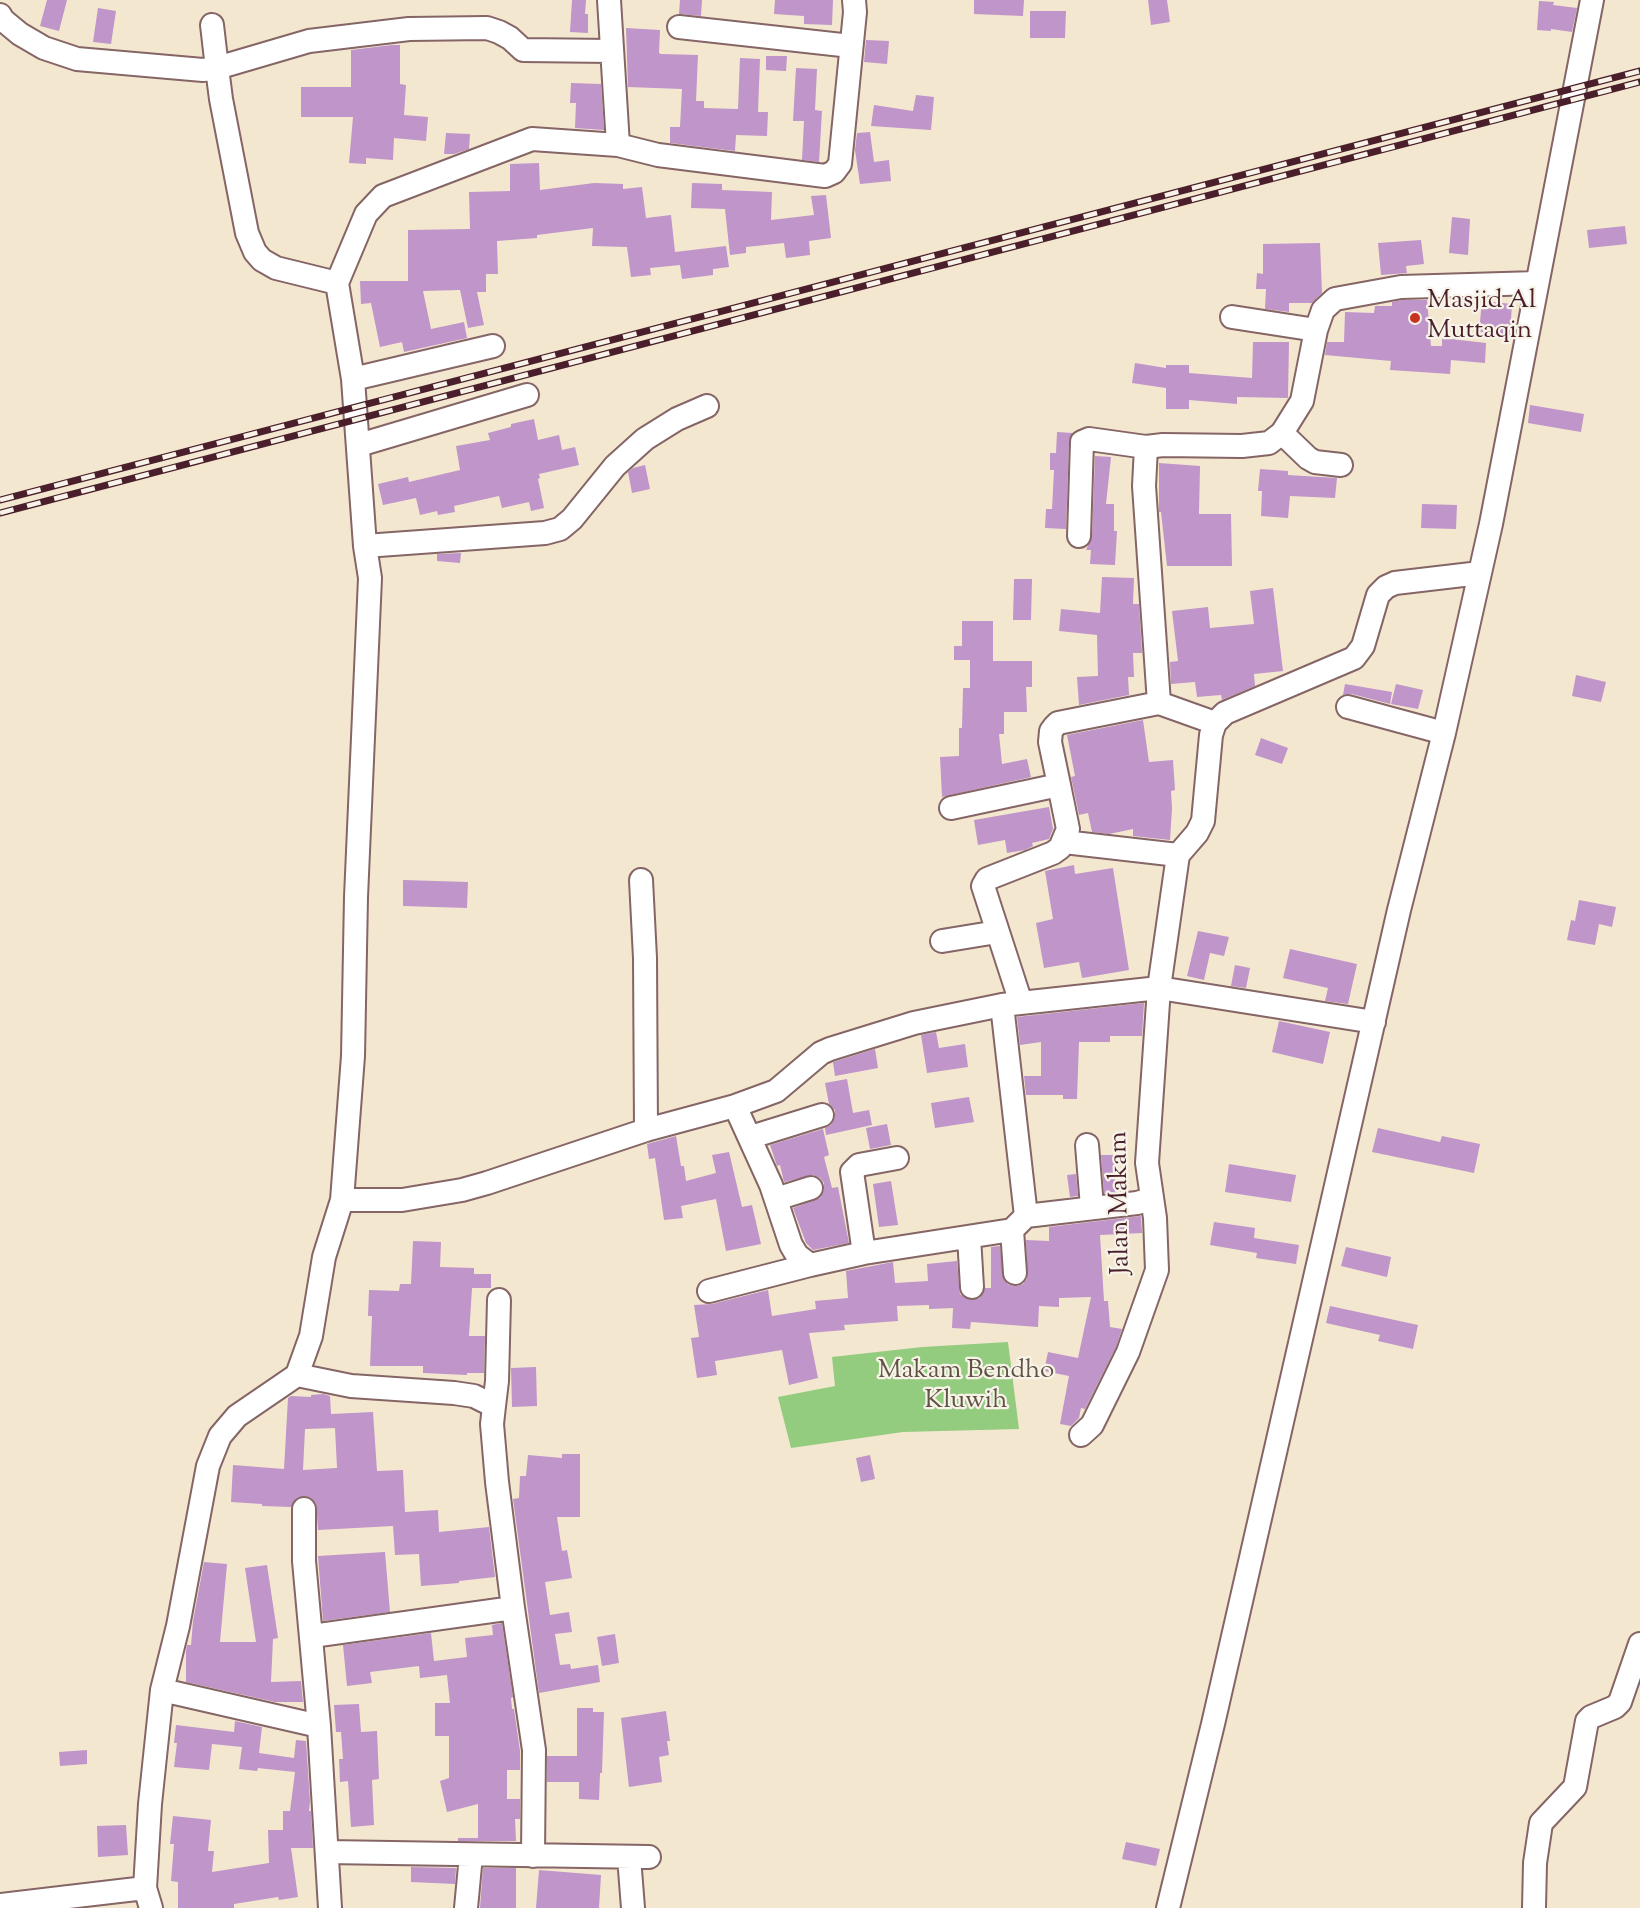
<!DOCTYPE html>
<style>
body{margin:0}
canvas{display:block;background:#f3e7d0}
</style>
<canvas width="1640" height="1908"></canvas>
<script>
const g = document.querySelector('canvas').getContext('2d');
g.lineJoin = 'round';
function paint(path, color) {
  g.fillStyle = color;
  g.fill(path, 'evenodd');
}
function shape(rows) {
  const path = new Path2D();
  for (const r of rows) {
    path.moveTo(r[0], r[1]);
    for (let i = 2; i < r.length; i += 2) path.lineTo(r[i], r[i + 1]);
  }
  return path;
}
function strokePath(path, color, width, dash) {
  g.strokeStyle = color;
  g.lineWidth = width;
  g.lineCap = dash ? 'butt' : 'round';
  g.setLineDash(dash || []);
  g.stroke(path);
}
function label(font, color, halo, rows, align = 'center') {
  g.font = font + ' "Sorts Mill Goudy",serif';
  g.lineWidth = 4.5;
  g.setLineDash([]);
  g.textBaseline = 'middle';
  g.strokeStyle = halo;
  g.fillStyle = color;
  for (const [text, x, y, turn = 0] of rows) {
    g.save();
    g.translate(x, y);
    g.rotate((+turn || 0) * Math.PI / 180);
    g.textAlign = isNaN(turn) ? turn : align;
    if (halo) g.strokeText(text, 0, 0);
    g.fillText(text, 0, 0);
    g.restore();
  }
}
paint(shape([
 [1008,1342,1019,1429,903,1432,791,1448,778,1397,835,1386,832,1357,922,1347]
]), '#94cc7f');
paint(shape([
 [47,0,67,0,59,31,40,26],
 [572,0,586,0,585,14,588,14,588,33,570,32],
 [680,0,702,0,701,16,679,14],
 [775,0,833,0,832,25,804,24,804,16,774,14],
 [974,0,1024,0,1023,16,974,14],
 [1148,0,1167,0,1170,22,1151,25],
 [1539,1,1554,2,1553,5,1577,8,1572,32,1551,29,1551,31,1537,30],
 [98,8,116,11,111,44,93,42],
 [1030,11,1066,11,1065,38,1030,38],
 [626,28,660,30,659,53,661,54,698,55,696,101,704,101,704,108,738,109,740,58,760,59,758,112,768,112,767,136,736,135,735,151,670,143,670,127,680,127,682,89,628,87],
 [866,40,889,41,887,64,864,62],
 [392,45,400,45,400,84,406,85,404,115,428,117,426,141,394,138,393,160,366,158,366,164,349,163,353,117,301,117,301,87,351,87,351,50],
 [766,56,787,56,786,71,766,70],
 [796,68,817,69,815,110,822,111,819,162,802,160,804,121,793,121],
 [571,83,601,84,604,130,575,128,576,103,570,103],
 [916,95,934,97,931,130,871,126,874,105,913,111],
 [870,132,874,162,889,160,891,181,860,184,855,150,857,133],
 [446,133,470,134,469,149,454,154,444,154],
 [539,163,540,190,594,183,623,184,623,189,642,187,646,218,671,215,675,252,726,246,729,267,713,269,713,275,682,279,680,265,650,268,651,275,631,277,627,247,592,246,593,228,537,235,537,238,497,241,498,274,486,274,486,292,477,292,484,325,468,328,460,290,423,291,431,329,464,322,467,338,404,352,402,342,380,347,371,303,361,304,360,281,408,281,408,230,470,229,469,192,510,191,510,164],
 [692,183,722,184,722,190,772,192,771,220,814,215,811,196,826,195,831,238,809,241,810,255,786,258,784,243,746,247,746,253,730,255,725,209,691,208],
 [1452,217,1470,219,1468,255,1449,253],
 [1625,226,1627,244,1589,248,1587,230],
 [1421,240,1424,264,1406,266,1407,273,1381,275,1378,243],
 [1320,243,1322,293,1312,303,1289,303,1289,312,1265,309,1266,289,1256,289,1257,273,1263,274,1263,244],
 [1402,300,1427,300,1431,346,1442,346,1442,338,1486,343,1485,363,1451,360,1450,374,1390,370,1391,361,1325,355,1327,342,1344,342,1345,312,1374,313,1375,306,1392,306,1392,302],
 [1482,301,1512,304,1510,335,1479,332],
 [1253,342,1289,342,1288,398,1237,397,1237,404,1189,400,1189,409,1166,409,1166,388,1132,383,1135,363,1166,368,1166,365,1189,365,1189,373,1252,378],
 [1530,405,1584,414,1581,432,1528,423],
 [534,419,538,440,559,435,562,450,575,447,579,465,539,474,540,478,538,479,544,508,531,511,529,502,502,508,499,496,454,506,455,512,438,515,437,511,420,515,416,498,383,505,378,484,408,477,409,482,460,470,456,446,490,440,488,433,511,427,511,424],
 [1057,432,1073,433,1069,442,1066,529,1045,528,1046,509,1052,509,1054,470,1050,470,1050,453,1056,453],
 [1095,456,1111,457,1106,504,1114,504,1114,531,1117,531,1115,565,1090,564,1091,550,1086,550,1092,536],
 [1159,463,1200,466,1199,514,1231,514,1232,566,1167,566,1161,512,1159,512],
 [645,465,650,489,632,493,628,472,633,468],
 [1260,469,1288,471,1288,475,1337,478,1335,498,1290,496,1288,518,1261,516,1262,491,1258,491],
 [1422,504,1457,505,1456,529,1421,528],
 [461,553,460,563,437,561,437,554],
 [1102,577,1134,578,1133,604,1139,604,1142,653,1133,653,1134,677,1128,677,1129,695,1079,705,1077,677,1098,676,1097,635,1059,631,1061,609,1100,613],
 [1014,579,1032,579,1031,620,1013,620],
 [1273,588,1283,671,1254,674,1255,686,1222,700,1221,695,1197,697,1195,682,1171,684,1170,662,1178,661,1172,611,1208,607,1210,628,1254,624,1250,591],
 [962,621,993,621,993,661,1032,661,1032,687,1026,687,1027,712,1004,712,1004,734,999,734,1002,764,1027,759,1031,777,942,797,940,757,959,756,959,728,962,728,963,688,970,688,970,660,954,660,954,646,962,646],
 [1576,675,1606,682,1601,702,1572,696],
 [1345,684,1392,692,1390,704,1352,694,1343,695],
 [1396,684,1423,690,1418,709,1391,704],
 [1143,720,1149,762,1173,760,1175,790,1171,791,1172,809,1170,840,1133,836,1133,829,1109,834,1092,832,1088,813,1079,815,1071,777,1075,776,1067,735],
 [1261,738,1288,748,1282,764,1255,755],
 [1049,807,1053,829,1049,839,1032,843,1033,846,1025,850,1007,853,1005,840,978,845,974,820],
 [1074,865,1075,874,1113,868,1129,970,1082,978,1079,962,1044,968,1036,923,1053,919,1045,871],
 [403,880,468,882,467,908,403,906],
 [1579,900,1616,907,1612,927,1599,924,1595,945,1567,940,1571,920,1575,921],
 [1198,931,1229,937,1224,956,1210,953,1204,980,1187,976],
 [1290,949,1357,964,1348,1004,1325,1001,1328,988,1283,978],
 [1235,965,1250,968,1246,988,1231,986],
 [1144,1003,1142,1036,1110,1036,1110,1042,1079,1042,1077,1099,1063,1099,1063,1095,1026,1095,1024,1076,1041,1076,1041,1042,1020,1045,1017,1017],
 [1279,1021,1330,1032,1323,1064,1272,1052],
 [936,1032,939,1048,965,1044,968,1067,927,1073,921,1035],
 [875,1049,878,1068,835,1076,833,1062],
 [847,1079,853,1113,869,1110,872,1125,826,1135,825,1128,831,1125,835,1117,835,1110,829,1104,825,1083],
 [969,1097,974,1122,935,1128,931,1103],
 [887,1124,891,1145,870,1149,866,1128],
 [1378,1128,1440,1142,1442,1136,1480,1144,1474,1173,1372,1152],
 [823,1129,829,1155,824,1157,832,1188,838,1187,849,1243,813,1250,806,1243,793,1208,820,1198,824,1190,824,1183,820,1178,813,1175,784,1182,780,1165,777,1166,770,1145],
 [676,1136,681,1166,684,1166,686,1181,716,1173,712,1155,729,1152,742,1207,752,1205,761,1244,726,1251,716,1199,681,1206,683,1218,664,1220,655,1158,649,1159,647,1144],
 [1101,1155,1115,1155,1115,1192,1104,1193],
 [1229,1164,1296,1175,1291,1202,1225,1192],
 [1076,1174,1078,1196,1070,1197,1067,1175],
 [891,1181,898,1225,879,1227,873,1184],
 [1141,1216,1142,1233,1100,1235,1104,1301,1108,1301,1110,1327,1122,1329,1116,1347,1085,1409,1081,1408,1079,1418,1071,1426,1060,1424,1069,1376,1044,1371,1048,1352,1078,1358,1091,1297,1059,1298,1059,1307,1039,1306,1038,1327,971,1322,970,1329,952,1328,953,1308,929,1309,929,1305,897,1306,898,1321,844,1325,845,1330,809,1333,818,1378,789,1385,782,1350,715,1361,717,1375,697,1378,691,1338,699,1337,694,1305,712,1304,768,1290,772,1316,816,1309,815,1301,848,1298,846,1271,893,1262,895,1283,928,1281,927,1264,957,1261,960,1294,967,1299,973,1300,980,1298,985,1288,991,1288,991,1247,1000,1246,1004,1280,1009,1285,1017,1286,1023,1284,1027,1278,1026,1240,1049,1241,1049,1227],
 [1214,1222,1255,1228,1254,1238,1299,1245,1296,1264,1256,1258,1257,1253,1210,1245],
 [413,1241,441,1242,440,1267,474,1268,474,1274,491,1274,491,1288,472,1288,469,1336,485,1336,484,1373,467,1373,467,1375,423,1373,423,1366,370,1366,372,1316,368,1316,369,1290,399,1291,400,1284,411,1284],
 [1346,1247,1391,1257,1387,1277,1341,1266],
 [1330,1306,1418,1325,1413,1349,1378,1341,1380,1335,1326,1323],
 [536,1367,537,1406,512,1407,511,1368],
 [323,1394,330,1396,331,1414,373,1412,377,1471,403,1470,405,1512,438,1510,439,1532,489,1527,495,1577,459,1581,459,1583,421,1586,419,1554,395,1555,393,1526,318,1530,316,1503,311,1498,305,1496,297,1498,291,1507,262,1506,262,1504,231,1502,233,1465,284,1469,288,1398,291,1396,311,1397,311,1395],
 [335,1428,337,1468,303,1470,305,1429],
 [562,1454,580,1454,580,1517,557,1517,562,1551,567,1550,572,1578,545,1582,550,1615,569,1612,572,1632,555,1634,560,1665,570,1664,571,1669,598,1665,600,1682,539,1693,513,1499,519,1498,520,1476,526,1476,528,1455,562,1458],
 [870,1455,875,1479,861,1482,856,1458],
 [385,1552,390,1612,323,1621,318,1556],
 [204,1562,227,1564,220,1642,256,1642,245,1568,267,1565,278,1638,273,1639,271,1682,301,1681,303,1702,275,1702,186,1682,186,1651,187,1645,191,1645,193,1621],
 [502,1623,513,1697,511,1698,512,1709,514,1709,520,1751,520,1770,507,1770,507,1799,520,1799,520,1819,515,1819,516,1841,458,1841,458,1838,478,1838,478,1804,447,1812,440,1781,449,1778,449,1736,435,1736,435,1703,450,1703,447,1675,420,1678,419,1666,370,1672,372,1683,347,1686,343,1645,431,1633,434,1661,467,1657,465,1638,493,1635,492,1625],
 [615,1634,619,1663,602,1666,597,1637],
 [359,1704,361,1732,377,1731,379,1779,372,1780,374,1825,351,1827,348,1781,340,1782,339,1759,343,1759,341,1732,336,1732,334,1705],
 [577,1708,593,1708,593,1712,604,1712,602,1773,600,1773,599,1800,579,1799,579,1782,547,1782,547,1756,577,1756],
 [666,1711,670,1741,667,1741,669,1755,659,1757,662,1782,629,1787,621,1718],
 [235,1721,262,1727,259,1753,294,1758,296,1740,306,1741,310,1801,309,1811,311,1811,313,1848,291,1848,298,1897,279,1900,278,1897,234,1904,234,1908,178,1908,178,1882,171,1881,174,1844,170,1844,173,1816,211,1820,208,1851,214,1851,212,1872,269,1863,268,1830,283,1830,283,1811,290,1811,295,1772,258,1768,257,1771,239,1769,242,1747,212,1744,209,1770,174,1767,177,1743,174,1743,176,1725,234,1732],
 [87,1750,87,1764,60,1766,59,1752],
 [126,1825,128,1855,98,1857,97,1826],
 [1126,1842,1160,1849,1156,1866,1122,1859],
 [411,1867,456,1868,455,1884,411,1882],
 [483,1868,516,1868,516,1908,480,1908],
 [539,1870,601,1875,599,1908,536,1908]
]), '#bf95ca');
const minor = shape([
 [609,0,618,145],
 [0,15,3,20,20,34,44,48,77,59,203,70,217,68,221,99,247,233,255,252,262,260,276,268,337,283,353,379,365,546,370,578,356,897,353,1056,342,1200,324,1257,311,1336,297,1375,237,1416,220,1436,208,1466,178,1626,162,1690,150,1804,145,1888,151,1908],
 [212,25,217,68,309,41,409,29,487,28,499,32,510,38,523,50,612,51],
 [679,27,851,46],
 [337,283,366,214,383,196,532,139,618,145,658,155,825,176,834,172,840,164,855,12,854,0],
 [1232,317,1316,330],
 [353,379,493,346],
 [1282,433,1308,458,1315,462,1341,465],
 [359,445,527,395],
 [1079,536,1082,442,1089,439,1146,447],
 [365,546,545,533,560,529,572,519,615,466,645,439,677,419,707,406],
 [1159,703,1215,723,1225,713,1354,658,1363,646,1378,595,1386,587,1395,583,1480,573],
 [1348,707,1444,733],
 [951,808,1059,785,1050,742,1051,731,1054,727,1058,723,1159,703,1144,486,1146,447,1163,445,1242,446,1269,443,1282,433,1302,401,1316,330,1323,310,1335,299,1401,287,1537,283],
 [1064,842,1178,855],
 [641,880,645,958,646,1130],
 [942,941,997,932],
 [1021,1003,983,886,987,879,1053,853,1060,848,1068,829,1059,785],
 [735,1106,771,1185,791,1245,797,1255,810,1265,864,1253,1012,1230,1026,1216,1002,1005],
 [751,1137,822,1115],
 [1087,1145,1092,1207],
 [776,1199,811,1188],
 [342,1200,402,1200,462,1190,487,1183,646,1130,735,1106,765,1095,776,1091,821,1053,830,1049,914,1023,1002,1005,1159,988,1374,1022],
 [1026,1216,1137,1203,1152,1199],
 [1012,1230,1015,1273],
 [969,1237,972,1287],
 [864,1253,852,1172,859,1165,897,1158],
 [709,1291,810,1265],
 [297,1375,351,1386,454,1393,474,1396,494,1406,492,1424,497,1482,513,1608,534,1750,533,1856],
 [494,1406,497,1381,499,1300],
 [1081,1435,1092,1425,1128,1352,1157,1270,1155,1218,1147,1163,1159,988,1178,855,1197,833,1203,821,1211,735,1215,723],
 [304,1509,304,1561,319,1726,330,1908],
 [312,1636,513,1608],
 [162,1690,319,1726],
 [327,1852,649,1857],
 [629,1857,633,1908],
 [0,1905,145,1888],
 [466,1908,471,1855],
 [1168,1908,1213,1724,1399,910,1444,733,1491,524,1592,0],
 [1534,1908,1535,1863,1541,1823,1575,1787,1587,1721,1591,1717,1615,1707,1620,1702,1640,1644]
]);
strokePath(minor, '#856565', 26);
strokePath(minor, '#fff', 22);
const rail = shape([
 [0,500,1640,71],
 [0,513,1640,82]
]);
strokePath(rail, '#4a1f2b', 7);
strokePath(rail, '#f7f3e8', 4.5, [14]);
for (const [x, y, r, color] of [
 [1415,318,6,"#c8321e"]
]) {
  const dot = new Path2D();
  dot.arc(x, y, r, 0, 2 * Math.PI);
  g.fillStyle = color;
  g.fill(dot);
  strokePath(dot, '#f7f3e8', 2);
}
label('26px', '#4a1f2b', '#f7f3e8', [
 ["Masjid Al",1427,303],
 ["Muttaqin",1427,333]
], 'left');
label('26px', '#4a1f2b', '#f7f3e8', [
 ["Jalan Makam",1122,1203,-91]
]);
label('26px', '#605344', '#f7f3e8', [
 ["Makam Bendho",966,1373],
 ["Kluwih",966,1403]
]);
</script>
